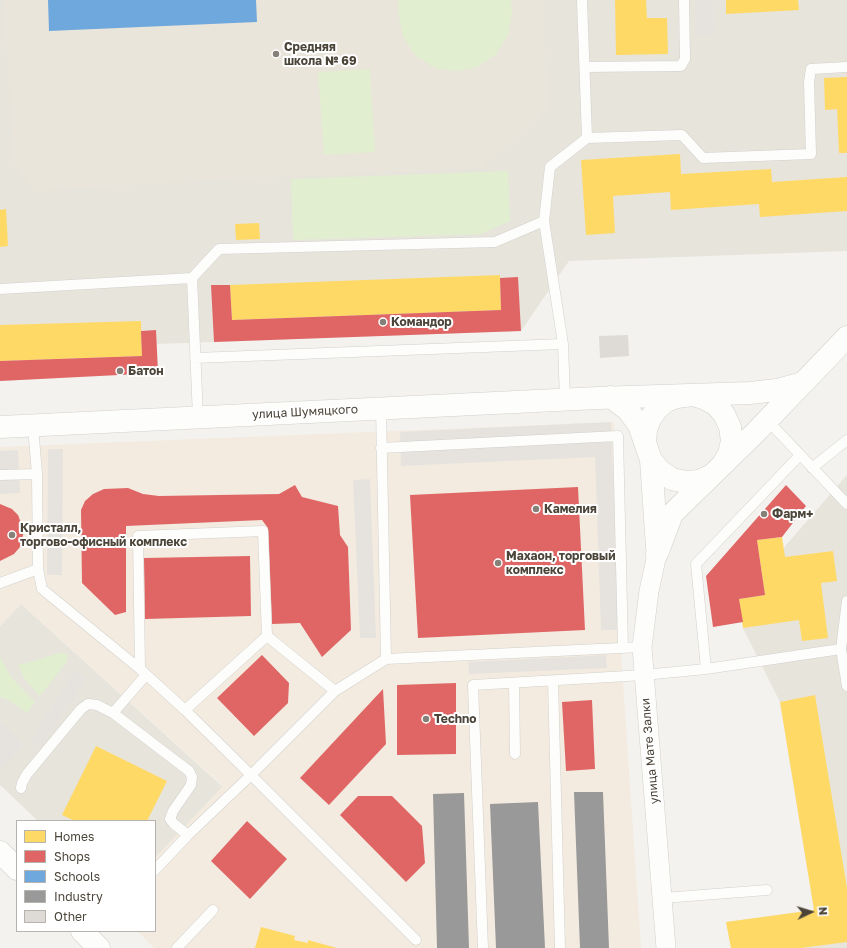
<!DOCTYPE html>
<meta charset="utf-8">
<style>
body{margin:0}
#map{position:relative;width:847px;height:948px;overflow:hidden;background:#f4f2ee;font-family:"Golos Text",sans-serif}
canvas{display:block}
.legend{position:absolute;left:16px;top:820px;width:140px;height:112px;box-sizing:border-box;background:#fff;border:1px solid #b7b4b0;margin:0;padding:5px 7px;list-style:none;font-size:12px;color:#4b4439}
.legend li{display:flex;align-items:center;gap:8px;height:20px}
.legend b{width:20px;border:1px solid #b7b4b0}
.north{position:absolute;left:791px;top:892px;width:40px;height:40px;-webkit-text-stroke:3px #fff;paint-order:stroke;rotate:86deg;font-size:11px;font-weight:700;line-height:16px;text-align:center;color:#4b4439}
.north::after{content:'';display:block;margin:auto;width:14px;height:18px;background:#4b4439;clip-path:polygon(50% 0,100% 100%,50% 72%,0 100%)}
</style>
<div id="map">
<canvas width="847" height="948"></canvas>
<ul class="legend">
<li><b style="height:11px;background:#ffd966"></b>Homes</li>
<li><b style="height:11px;background:#e06666"></b>Shops</li>
<li><b style="height:11px;background:#6fa8dc"></b>Schools</li>
<li><b style="height:11px;background:#999"></b>Industry</li>
<li><b style="height:11px;background:#dedbd6"></b>Other</li>
</ul>
<div class="north">N</div>
</div>
<script>
const g = document.querySelector('canvas').getContext('2d');
g.lineJoin = 'round';
function paint(path, color) {
  g.fillStyle = color;
  g.fill(path, 'evenodd');
}
function shape(rows) {
  const path = new Path2D();
  for (const r of rows) {
    path.moveTo(r[0], r[1]);
    for (let i = 2; i < r.length; i += 2) path.lineTo(r[i], r[i + 1]);
  }
  return path;
}
function strokePath(path, color, width, dash) {
  g.strokeStyle = color;
  g.lineWidth = width;
  g.lineCap = dash ? 'butt' : 'round';
  g.setLineDash(dash || []);
  g.stroke(path);
}
function label(font, color, halo, rows, align = 'center') {
  g.font = font + ' "Golos Text",sans-serif';
  g.lineWidth = 4;
  g.setLineDash([]);
  g.textBaseline = 'middle';
  g.strokeStyle = halo;
  g.fillStyle = color;
  for (const [text, x, y, turn = 0] of rows) {
    g.save();
    g.translate(x, y);
    g.rotate((+turn || 0) * Math.PI / 180);
    g.textAlign = isNaN(turn) ? turn : align;
    if (halo) g.strokeText(text, 0, 0);
    g.fillText(text, 0, 0);
    g.restore();
  }
}
paint(shape([
 [0,0,847,0,847,251,569,261,521,331,157,344,158,373,0,381],
 [847,475,847,948,731,948,726,922,814,910,780,702,743,628,739,599],
 [21,604,223,787,155,858,155,821,38,821,0,785,0,626]
]), '#e7e4dc');
paint(shape([
 [614,422,620,638,641,948,154,948,137,931,155,931,155,858,223,786,21,604,0,626,0,447]
]), '#f3ebdf');
paint(shape([
 [4,0,543,0,547,109,482,168,205,180,34,191,14,164]
]), '#eae5da');
paint(shape([
 [398,0,511,0,512,12,508,35,496,54,478,67,457,71,435,68,416,56,403,37,399,17],
 [370,69,375,152,324,155,318,72],
 [508,171,510,221,481,234,293,240,291,179],
 [62,652,67,654,68,660,40,696,24,678,18,665,35,661],
 [0,657,11,677,35,702,27,713,9,700,0,697]
]), '#e1eecf');
paint(shape([
 [695,0,713,0,714,35,696,36],
 [611,422,619,630,601,630,595,457,401,466,400,432],
 [48,449,63,449,62,575,47,575],
 [18,450,20,493,0,494,0,451],
 [370,479,376,638,360,638,353,480],
 [606,655,607,668,469,674,468,662],
 [75,671,86,678,42,747,31,740],
 [0,722,24,744,0,770]
]), '#e6e3df');
paint(shape([
 [615,0,646,0,647,18,667,18,668,54,616,55],
 [726,0,798,0,799,10,726,14],
 [847,77,847,153,839,153,837,109,825,110,824,78],
 [680,154,681,174,771,169,772,182,847,177,847,211,760,217,759,204,671,210,670,192,613,196,615,233,586,235,581,160],
 [6,209,8,246,0,247,0,210],
 [259,223,260,239,236,240,235,224],
 [500,275,501,310,232,320,230,285],
 [141,321,142,356,0,361,0,325],
 [782,537,785,557,833,551,837,581,821,583,828,638,802,641,799,620,743,628,739,599,765,595,757,540],
 [815,695,847,888,847,942,801,948,731,948,726,922,814,910,780,702],
 [96,746,167,781,147,821,75,821,62,815],
 [261,927,295,936,294,940,308,943,308,940,337,948,255,948]
]), '#ffd966');
paint(shape([
 [518,277,521,331,214,342,211,285,230,285,232,320,501,310,500,278],
 [156,330,158,373,0,381,0,361,142,356,141,331],
 [295,485,302,497,338,506,340,535,348,547,351,630,322,657,300,623,272,624,268,528,262,520,126,526,126,612,115,615,82,583,81,510,85,501,93,494,104,489,128,488,143,494,159,496,279,494],
 [786,485,806,506,782,537,757,540,765,595,739,599,743,622,713,627,706,576],
 [578,487,585,630,418,638,410,495],
 [0,504,12,509,18,515,24,531,20,547,14,554,0,561],
 [250,556,251,616,145,619,144,558],
 [262,655,289,683,288,703,254,736,217,698],
 [456,683,456,754,397,755,397,685],
 [383,689,386,744,329,805,300,778],
 [592,700,595,769,566,771,562,702],
 [358,796,392,796,422,826,425,863,406,882,340,815],
 [247,821,287,859,250,899,211,861]
]), '#e06666');
paint(shape([
 [48,0,256,0,257,22,49,31]
]), '#6fa8dc');
paint(shape([
 [574,792,603,792,609,948,580,948],
 [464,793,469,948,437,948,433,794],
 [538,802,545,948,496,948,490,804]
]), '#999');
paint(shape([
 [628,335,629,356,600,358,599,336]
]), '#dedbd6');
const service = shape([
 [582,0,587,138],
 [585,67,681,66,685,59,684,0],
 [192,278,198,417],
 [0,289,192,278,219,249,495,242,544,221],
 [195,358,563,344],
 [565,400,563,344,544,221,550,167,587,138,682,135,703,158,811,154,809,82,811,69,847,67],
 [767,420,847,504],
 [33,426,37,474,38,569,42,589,140,669,185,710,251,775,335,691,386,659,381,409],
 [381,448,618,436,623,648],
 [812,468,847,440],
 [0,475,37,474],
 [0,583,38,569],
 [841,649,847,601],
 [386,659,642,647],
 [140,669,138,536,263,531,267,636,335,691],
 [706,669,696,564,800,455],
 [553,681,560,948],
 [514,683,515,754],
 [185,710,267,636],
 [113,713,189,771,192,777,191,785,173,811,170,819,174,824,188,835],
 [21,788,22,783,27,774,81,709,88,704,97,705,113,713,146,675],
 [155,870,188,835,251,775,416,940],
 [663,898,767,890],
 [177,948,213,910],
 [483,948,473,685,644,675,706,669,841,649,847,686]
]);
const minor = shape([
 [657,554,649,591,642,647,666,948]
]);
const tertiary = shape([
 [611,397,628,410,639,425,651,460,660,471,672,479,685,482,699,481,712,475],
 [0,427,598,398,750,393,777,390,802,383],
 [645,442,646,430,650,419,657,409,666,401,677,397,692,395,703,398,715,404,724,414,730,427,732,441,729,454,723,464],
 [651,460,657,547],
 [657,554,672,514,755,433,847,337],
 [0,852,17,869],
 [82,931,99,948]
]);
strokePath(service, '#d2d0cb', 11);
strokePath(minor, '#d2d0cb', 20);
strokePath(tertiary, '#d2d0cb', 23);
strokePath(service, '#fdfdfc', 10);
strokePath(minor, '#fdfdfc', 19);
strokePath(tertiary, '#fdfdfc', 22);
for (const [x, y, r, color] of [
 [276,54,4,"#868178"],
 [383,322,4,"#868178"],
 [120,371,4,"#868178"],
 [536,509,4,"#868178"],
 [764,514,4,"#868178"],
 [12,535,4,"#868178"],
 [498,563,4,"#868178"],
 [426,719,4,"#868178"]
]) {
  const dot = new Path2D();
  dot.arc(x, y, r, 0, 2 * Math.PI);
  g.fillStyle = color;
  g.fill(dot);
  strokePath(dot, '#fff', 1.5);
}
label('bold 12px', '#4b4439', '#fff', [
 ["Средняя",284,47],
 ["школа № 69",284,61],
 ["Командор",391,322],
 ["Батон",128,371],
 ["Камелия",544,509],
 ["Фарм+",772,514],
 ["Кристалл,",20,528],
 ["торгово-офисный комплекс",20,542],
 ["Махаон, торговый",506,556],
 ["комплекс",506,570],
 ["Techno",434,719]
], 'left');
label('12px', '#4b4439', '#fff', [
 ["улица Шумяцкого",305,412,-3],
 ["улица Мате Залки",650,751,-95]
]);
</script>
